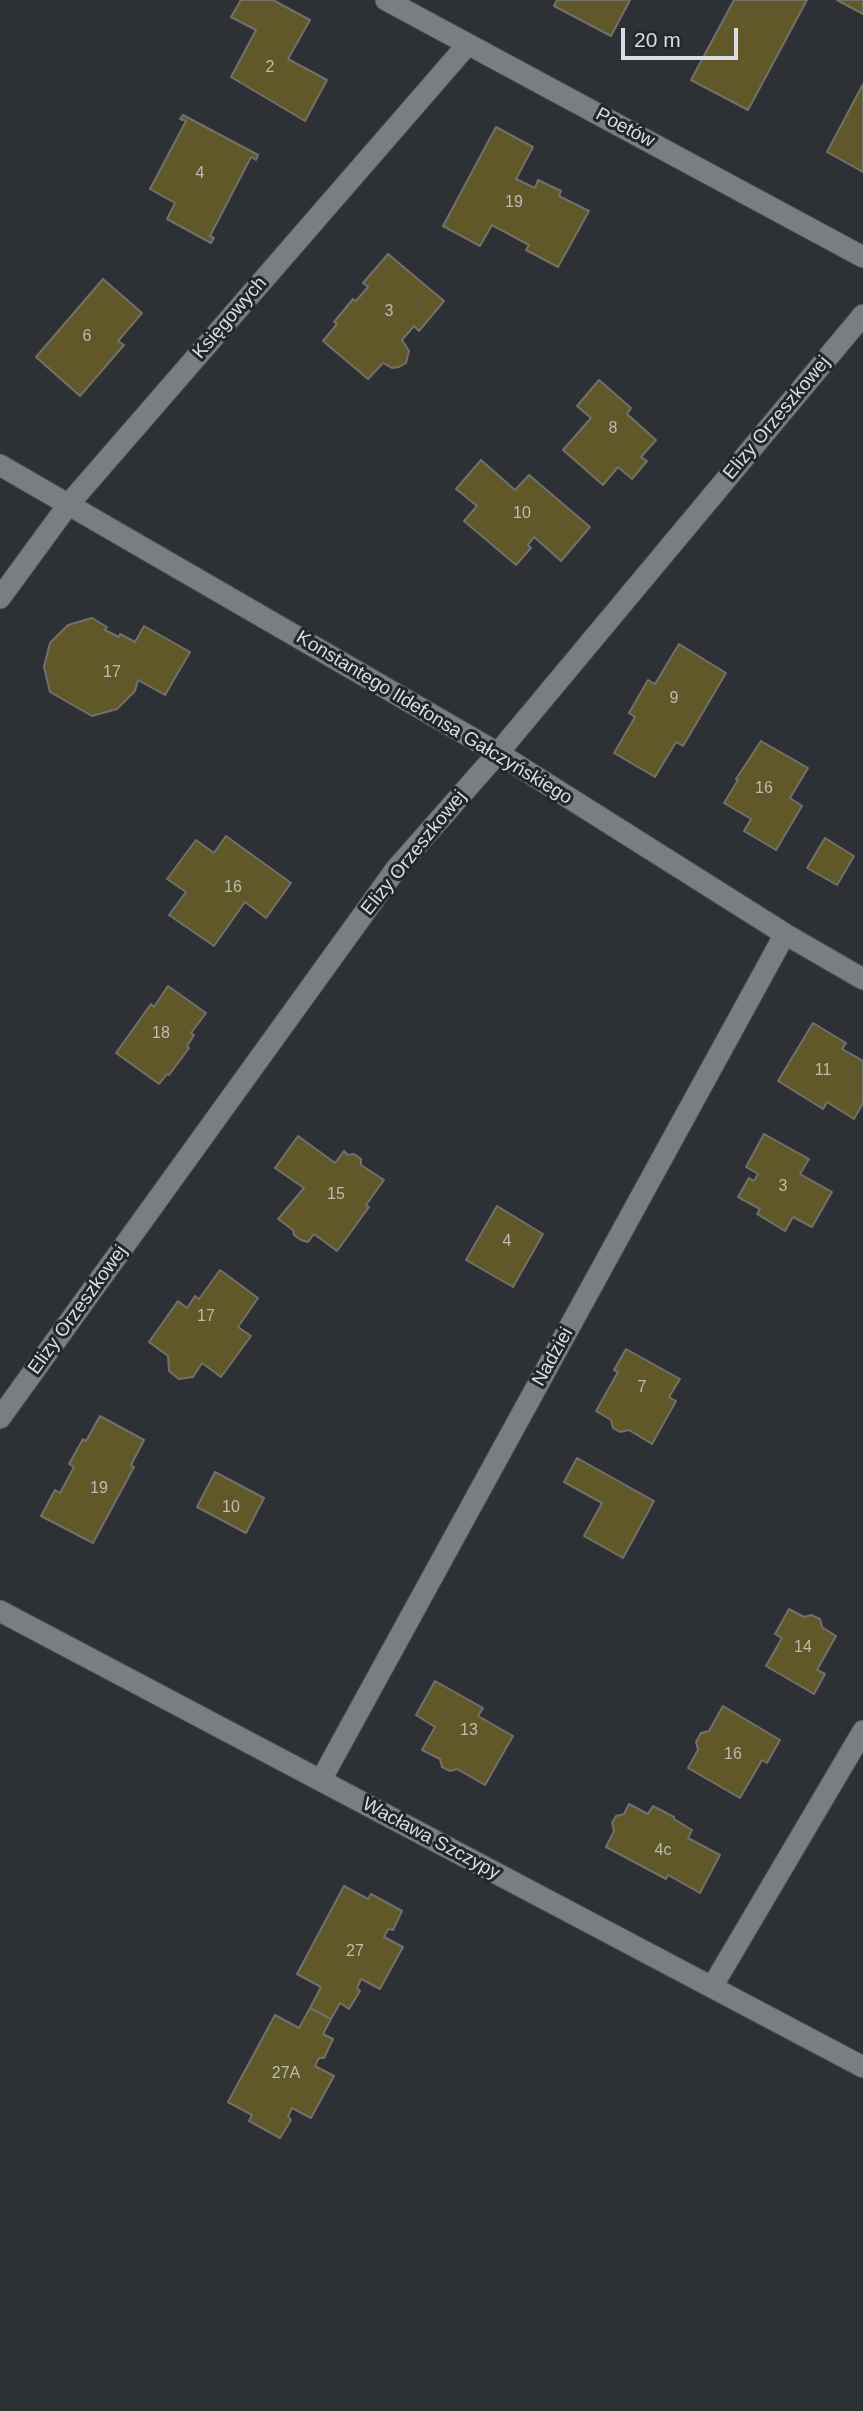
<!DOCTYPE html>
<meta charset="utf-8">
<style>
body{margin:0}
#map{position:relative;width:863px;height:2411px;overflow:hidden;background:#2d3135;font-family:Arial,sans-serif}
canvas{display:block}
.scale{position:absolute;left:621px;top:28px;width:117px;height:32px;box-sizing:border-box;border:4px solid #dbdee1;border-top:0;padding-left:9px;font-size:21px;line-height:24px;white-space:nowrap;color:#dbdee1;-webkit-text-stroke:5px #23272b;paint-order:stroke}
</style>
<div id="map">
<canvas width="863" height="2411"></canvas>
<div class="scale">20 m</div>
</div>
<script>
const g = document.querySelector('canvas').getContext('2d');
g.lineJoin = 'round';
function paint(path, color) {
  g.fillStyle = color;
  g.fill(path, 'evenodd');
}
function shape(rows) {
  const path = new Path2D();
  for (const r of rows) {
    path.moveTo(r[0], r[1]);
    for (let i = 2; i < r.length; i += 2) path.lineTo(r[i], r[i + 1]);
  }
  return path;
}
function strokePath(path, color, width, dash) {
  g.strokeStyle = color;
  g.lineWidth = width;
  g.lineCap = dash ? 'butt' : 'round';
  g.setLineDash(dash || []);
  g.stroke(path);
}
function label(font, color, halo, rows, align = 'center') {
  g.font = font + ' Arial,sans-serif';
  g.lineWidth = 6;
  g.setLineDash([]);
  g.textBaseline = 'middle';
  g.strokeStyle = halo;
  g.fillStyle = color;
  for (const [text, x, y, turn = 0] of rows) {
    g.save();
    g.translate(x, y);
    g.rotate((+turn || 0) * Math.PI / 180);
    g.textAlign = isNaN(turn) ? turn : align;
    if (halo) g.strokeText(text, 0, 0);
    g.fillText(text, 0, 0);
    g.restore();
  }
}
const building = shape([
 [241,0,273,0,310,20,288,59,327,80,305,121,231,77,256,30,231,17,241,0],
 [557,0,630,0,611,36,554,6,557,0],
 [734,0,807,0,748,110,691,80,734,0],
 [837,0,863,0,863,14,837,0],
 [863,84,863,172,827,152,863,84],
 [183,115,258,155,256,160,251,157,210,236,214,238,211,243,167,219,175,203,150,189,186,121,180,119,183,115],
 [496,127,533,147,516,179,535,188,538,180,561,191,559,196,589,211,558,267,526,250,529,245,492,225,480,246,443,226,496,127],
 [388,254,444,301,419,331,414,326,402,340,409,351,406,363,399,367,392,368,383,363,368,379,323,341,337,324,334,322,353,299,356,301,368,287,363,283,388,254],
 [103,279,142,313,118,341,124,345,80,396,36,357,103,279],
 [599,380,631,408,627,414,656,440,641,457,647,461,632,479,618,467,603,485,563,450,591,418,577,406,599,380],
 [481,460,515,490,529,475,590,527,561,561,534,537,528,545,531,548,516,565,464,521,477,506,456,489,481,460],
 [92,618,107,627,105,630,119,637,120,634,135,642,144,626,190,652,165,695,138,680,135,691,117,709,92,716,50,692,44,667,50,643,68,625,92,618],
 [679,644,726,673,683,746,676,742,655,777,614,753,635,717,629,713,648,680,655,684,679,644],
 [761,741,808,768,790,798,802,806,776,850,744,831,751,819,724,803,738,780,736,779,761,741],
 [226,836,291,883,266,918,245,902,214,946,169,915,186,892,167,879,196,840,214,853,226,836],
 [825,838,854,856,837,885,807,868,825,838],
 [168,986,206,1013,191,1033,194,1035,187,1046,189,1048,169,1075,167,1074,159,1084,116,1053,151,1004,154,1007,168,986],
 [813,1023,846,1043,842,1049,863,1061,863,1103,854,1119,827,1102,823,1109,778,1081,813,1023],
 [764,1134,809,1159,800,1174,832,1192,812,1227,793,1217,785,1231,757,1214,760,1209,738,1197,749,1178,754,1181,758,1174,746,1167,764,1134],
 [298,1136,335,1163,344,1151,348,1155,354,1154,361,1159,361,1165,384,1180,366,1205,369,1207,337,1251,314,1234,308,1242,301,1240,294,1235,293,1230,278,1219,304,1188,275,1168,298,1136],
 [497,1206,543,1234,513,1287,466,1260,497,1206],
 [220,1270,258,1298,238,1327,251,1336,221,1377,202,1363,193,1377,179,1379,169,1371,168,1356,149,1342,178,1301,187,1308,195,1296,199,1299,220,1270],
 [626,1349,680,1379,669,1397,676,1401,652,1444,629,1430,620,1432,613,1428,611,1420,596,1411,618,1372,614,1370,626,1349],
 [100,1416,144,1440,131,1465,134,1467,93,1543,41,1516,55,1490,60,1493,74,1467,69,1464,83,1439,86,1441,100,1416],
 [577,1458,654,1501,623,1558,584,1536,602,1503,564,1482,577,1458],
 [215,1472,264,1498,246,1533,197,1507,215,1472],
 [789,1609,804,1617,811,1615,820,1619,822,1627,836,1636,817,1670,825,1674,814,1694,766,1666,782,1638,775,1634,789,1609],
 [435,1681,483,1708,478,1716,513,1736,485,1785,457,1769,450,1771,442,1767,440,1759,422,1750,435,1727,416,1715,435,1681],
 [723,1706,780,1740,767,1763,762,1760,740,1798,688,1768,698,1750,696,1742,701,1733,709,1731,723,1706],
 [629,1804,648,1814,653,1806,674,1817,674,1819,692,1830,688,1838,720,1855,700,1893,668,1875,666,1879,606,1847,614,1831,612,1823,616,1816,624,1814,629,1804],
 [344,1886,368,1899,371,1894,402,1911,393,1930,388,1929,384,1937,403,1947,380,1989,361,1979,357,1988,360,1991,349,2009,340,2003,331,2019,310,2008,321,1987,297,1974,344,1886],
 [310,2008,331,2019,323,2034,333,2039,324,2058,319,2058,315,2066,334,2076,311,2118,292,2108,288,2116,291,2120,280,2138,249,2121,252,2115,228,2102,275,2015,299,2028,310,2008]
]);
paint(building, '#605829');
strokePath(building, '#71706a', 2);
const minor = shape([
 [386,0,863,257],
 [0,465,498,753,785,934,863,979],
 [0,598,68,505,468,44],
 [0,1418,396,869,498,753,863,315],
 [0,1611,863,2067],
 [321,1780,785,934],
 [712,1987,863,1731]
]);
strokePath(minor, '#484c50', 23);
strokePath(minor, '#797e83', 21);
label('16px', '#bcbcb3', null, [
 ["2",270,68],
 ["4",200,174],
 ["19",514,203],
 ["3",389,312],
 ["6",87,337],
 ["8",613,429],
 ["10",522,514],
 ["17",112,673],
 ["9",674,699],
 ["16",764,789],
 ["16",233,888],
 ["18",161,1034],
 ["11",823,1071],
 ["3",783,1187],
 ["15",336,1195],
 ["4",507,1242],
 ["17",206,1317],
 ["7",642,1388],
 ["19",99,1489],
 ["10",231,1508],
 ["14",803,1648],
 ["13",469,1731],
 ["16",733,1755],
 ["4c",663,1851],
 ["27",355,1952],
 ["27A",286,2074]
]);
label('19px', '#dbdee1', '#23272b', [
 ["Poetów",625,128,28],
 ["Księgowych",230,318,-49],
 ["Elizy Orzeszkowej",777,418,-50],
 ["Konstantego Ildefonsa Gałczyńskiego",434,718,31],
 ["Elizy Orzeszkowej",414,853,-51],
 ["Elizy Orzeszkowej",78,1310,-54],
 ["Nadziei",553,1357,-61],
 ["Wacława Szczypy",431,1839,28]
]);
</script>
